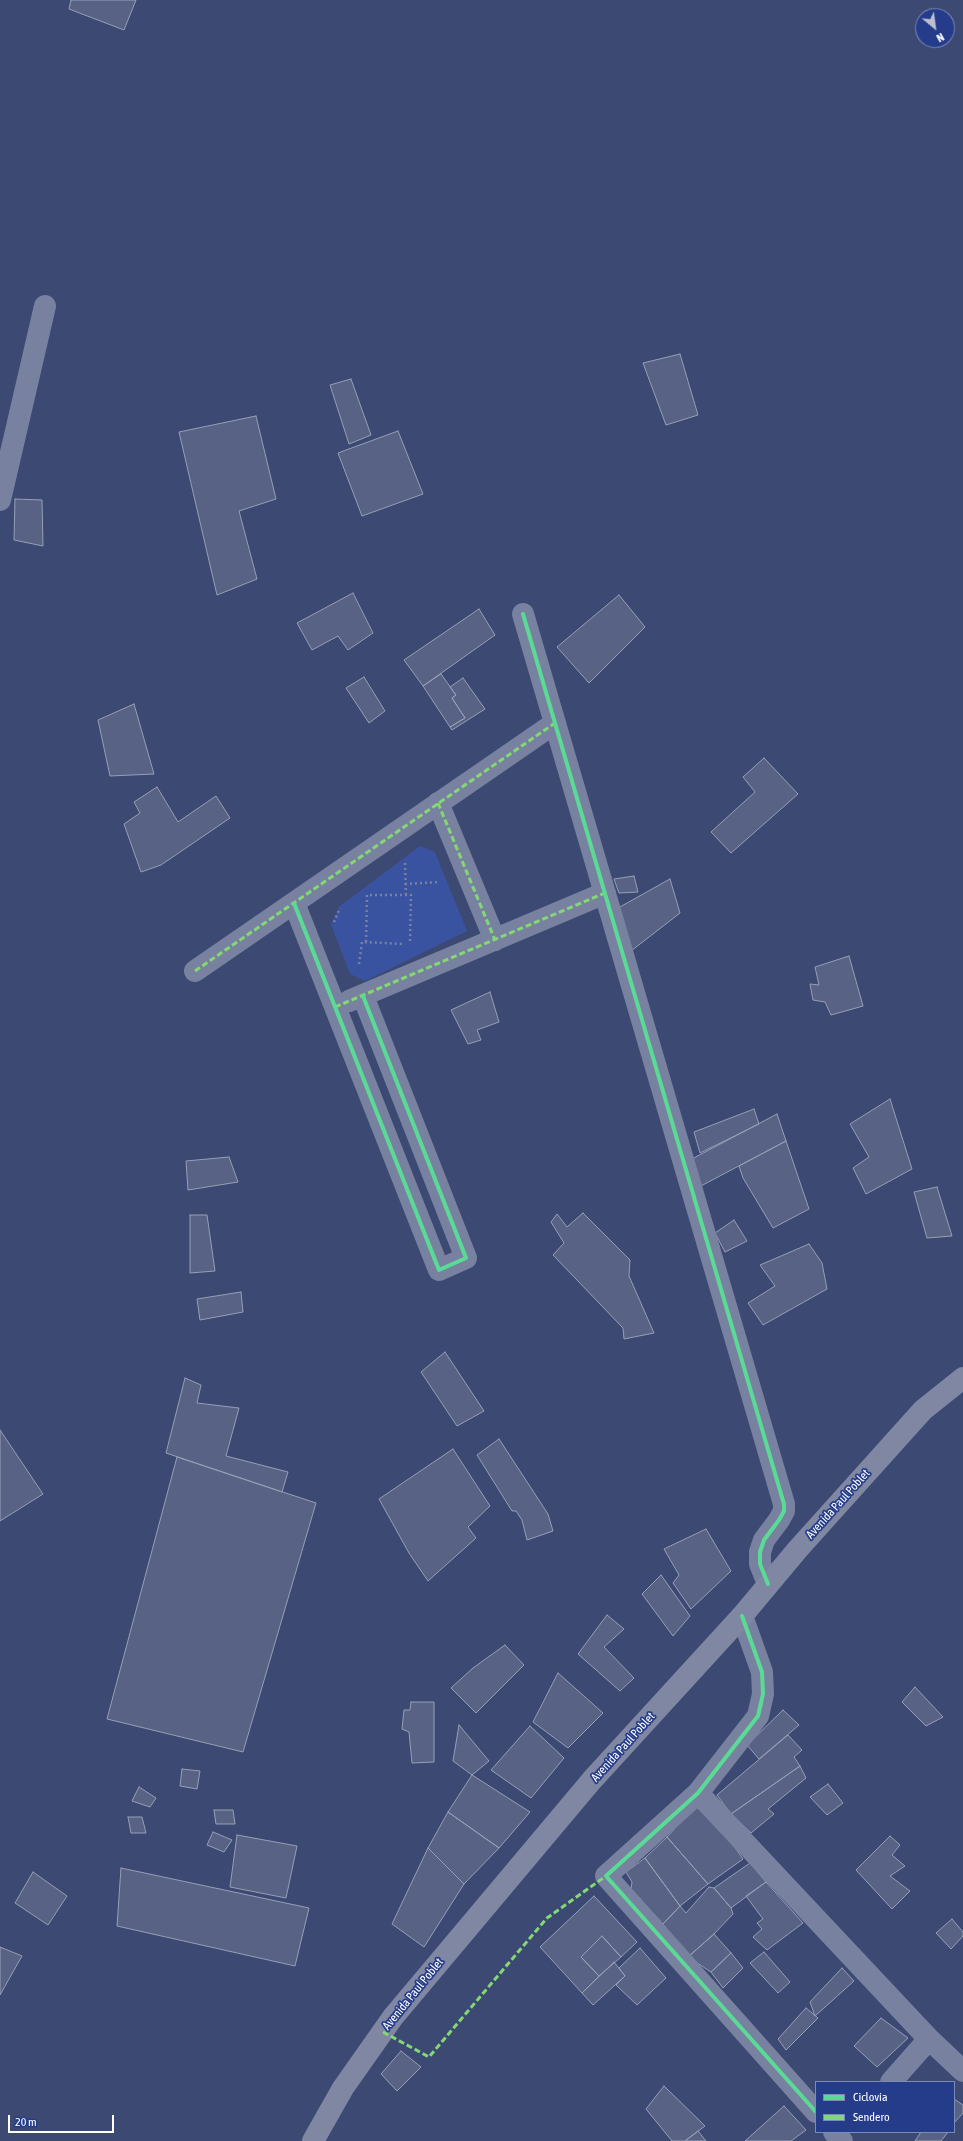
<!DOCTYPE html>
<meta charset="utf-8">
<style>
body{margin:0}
#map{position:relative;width:963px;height:2141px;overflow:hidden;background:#3c4973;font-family:"Asap Condensed",sans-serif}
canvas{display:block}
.legend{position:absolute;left:815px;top:2081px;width:140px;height:52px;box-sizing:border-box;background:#253c8a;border:1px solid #7c8ab9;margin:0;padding:5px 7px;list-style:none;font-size:12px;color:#fff}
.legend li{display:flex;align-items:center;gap:8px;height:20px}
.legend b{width:20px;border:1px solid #7c8ab9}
.north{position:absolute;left:915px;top:8px;width:40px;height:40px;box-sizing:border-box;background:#253c8a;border:1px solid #7c8ab9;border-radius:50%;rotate:151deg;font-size:11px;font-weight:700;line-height:16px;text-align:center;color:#fff}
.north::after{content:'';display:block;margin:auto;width:14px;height:18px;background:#bbbfce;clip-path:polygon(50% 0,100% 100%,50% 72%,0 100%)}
.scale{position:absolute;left:8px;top:2115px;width:106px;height:18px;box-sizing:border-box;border:2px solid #fff;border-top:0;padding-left:5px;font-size:12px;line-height:14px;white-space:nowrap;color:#fff;-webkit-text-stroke:3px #253c8a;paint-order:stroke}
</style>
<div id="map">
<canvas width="963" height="2141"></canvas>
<ul class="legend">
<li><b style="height:5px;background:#5adb95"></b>Ciclovía</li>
<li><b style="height:5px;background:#83d873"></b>Sendero</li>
</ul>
<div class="north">N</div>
<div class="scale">20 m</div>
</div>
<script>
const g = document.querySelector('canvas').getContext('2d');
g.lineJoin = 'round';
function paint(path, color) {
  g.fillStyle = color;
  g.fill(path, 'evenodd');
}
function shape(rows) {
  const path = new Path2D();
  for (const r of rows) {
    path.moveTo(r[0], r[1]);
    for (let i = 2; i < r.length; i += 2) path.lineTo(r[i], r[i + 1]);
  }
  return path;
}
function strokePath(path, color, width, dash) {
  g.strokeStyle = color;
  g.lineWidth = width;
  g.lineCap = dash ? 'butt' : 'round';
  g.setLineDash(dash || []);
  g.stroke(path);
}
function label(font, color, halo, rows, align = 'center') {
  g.font = font + ' "Asap Condensed",sans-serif';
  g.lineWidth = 3.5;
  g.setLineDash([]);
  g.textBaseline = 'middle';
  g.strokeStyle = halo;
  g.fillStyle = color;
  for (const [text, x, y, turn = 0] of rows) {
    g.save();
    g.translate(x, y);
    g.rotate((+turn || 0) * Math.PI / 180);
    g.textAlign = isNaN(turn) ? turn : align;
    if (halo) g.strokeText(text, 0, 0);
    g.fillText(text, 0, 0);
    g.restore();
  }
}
paint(shape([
 [420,846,435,852,467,931,365,981,350,974,331,924,340,906]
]), '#3953a0');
const building = shape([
 [71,0,136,0,124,30,69,9,71,0],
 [680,354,698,415,666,425,643,363,680,354],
 [351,379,371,435,349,444,330,385,351,379],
 [256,416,276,499,239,511,257,579,217,595,179,432,256,416],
 [398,431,423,494,362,516,338,453,398,431],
 [15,499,42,500,43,546,14,540,15,499],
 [353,593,373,633,348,650,338,636,312,650,297,623,353,593],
 [619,595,645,627,589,683,557,647,619,595],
 [479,609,495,635,423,686,404,660,479,609],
 [441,674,456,695,452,698,465,718,450,727,423,686,441,674],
 [364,677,385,711,369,723,346,688,364,677],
 [463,678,485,709,452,730,450,727,465,718,452,698,456,695,450,687,463,678],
 [134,704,154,774,110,776,98,720,134,704],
 [764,758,798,794,731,853,711,832,755,792,743,777,764,758],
 [157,787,178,822,216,796,230,818,161,865,141,872,124,824,140,813,134,802,157,787],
 [634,876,638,892,619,893,614,879,634,876],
 [670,879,680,913,631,951,618,908,670,879],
 [849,956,863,1006,831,1015,825,1002,813,1000,810,984,819,985,815,967,849,956],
 [490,992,499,1022,477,1030,481,1040,468,1044,451,1010,490,992],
 [890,1099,912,1169,866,1194,853,1168,869,1157,850,1124,890,1099],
 [754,1109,759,1124,700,1153,694,1132,754,1109],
 [777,1114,786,1141,699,1187,690,1160,777,1114],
 [786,1141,809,1209,773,1228,743,1178,739,1166,786,1141],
 [229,1157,238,1182,188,1190,186,1161,229,1157],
 [937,1187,952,1236,927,1238,914,1192,937,1187],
 [583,1213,630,1260,629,1276,654,1333,624,1339,623,1328,553,1255,564,1243,551,1222,557,1214,567,1227,583,1213],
 [190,1215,207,1215,215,1271,190,1273,190,1215],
 [734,1220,747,1241,725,1252,715,1233,734,1220],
 [809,1244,822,1263,827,1289,763,1325,748,1303,775,1286,760,1265,809,1244],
 [241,1292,243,1312,200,1320,197,1299,241,1292],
 [445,1352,484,1411,457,1426,421,1372,445,1352],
 [185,1378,201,1385,197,1403,239,1408,226,1456,288,1472,282,1492,166,1453,185,1378],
 [0,1430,43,1494,0,1521,0,1430],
 [499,1439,548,1514,553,1531,527,1540,522,1520,516,1511,512,1511,477,1455,499,1439],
 [453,1449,490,1506,468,1527,476,1538,428,1581,409,1553,379,1499,453,1449],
 [177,1457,316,1503,243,1752,107,1719,177,1457],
 [706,1529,731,1571,691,1609,673,1583,679,1575,664,1549,706,1529],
 [661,1575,690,1616,673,1636,642,1594,661,1575],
 [607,1615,624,1629,604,1647,634,1678,620,1691,578,1654,607,1615],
 [505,1645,524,1665,476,1713,451,1688,473,1668,505,1645],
 [558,1673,603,1713,568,1748,533,1722,558,1673],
 [915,1687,943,1717,926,1726,902,1702,915,1687],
 [411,1702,434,1702,434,1762,412,1763,409,1732,402,1729,404,1710,410,1710,411,1702],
 [783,1710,799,1725,759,1759,747,1745,783,1710],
 [459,1725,489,1761,472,1775,453,1761,459,1725],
 [530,1726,564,1758,531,1798,491,1770,530,1726],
 [788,1735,802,1750,794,1757,800,1766,731,1814,717,1795,788,1735],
 [800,1766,806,1778,768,1809,774,1814,751,1833,731,1814,800,1766],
 [182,1769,200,1771,197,1789,180,1786,182,1769],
 [472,1775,530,1812,499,1848,448,1812,472,1775],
 [828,1784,843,1803,827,1815,810,1797,828,1784],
 [139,1787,156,1798,150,1807,132,1801,139,1787],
 [695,1806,719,1825,743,1859,708,1884,667,1837,695,1806],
 [214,1810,233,1810,235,1824,216,1824,214,1810],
 [448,1812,499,1848,464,1884,428,1848,448,1812],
 [128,1817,142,1817,146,1833,131,1833,128,1817],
 [213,1832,232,1840,224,1852,207,1845,213,1832],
 [237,1835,297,1846,286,1898,230,1887,237,1835],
 [890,1836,900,1845,892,1855,905,1866,890,1876,910,1891,892,1909,856,1870,890,1836],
 [667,1837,708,1884,680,1906,645,1858,667,1837],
 [428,1848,464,1884,424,1947,392,1924,428,1848],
 [645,1858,680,1906,663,1924,631,1889,632,1882,626,1872,645,1858],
 [750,1863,766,1882,731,1908,714,1888,750,1863],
 [121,1868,309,1908,295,1966,117,1926,121,1868],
 [33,1872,67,1896,48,1925,15,1903,33,1872],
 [766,1882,803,1923,767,1950,753,1937,762,1929,757,1923,763,1919,746,1896,766,1882],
 [709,1887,714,1888,731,1908,733,1914,714,1934,688,1957,663,1924,680,1906,686,1913,709,1887],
 [594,1896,637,1942,621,1957,602,1936,581,1957,599,1976,582,1993,540,1947,594,1896],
 [952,1919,963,1932,963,1936,951,1949,936,1933,952,1919],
 [714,1934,731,1953,711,1972,688,1957,714,1934],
 [602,1936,621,1957,599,1976,581,1957,602,1936],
 [0,1947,22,1956,0,1995,0,1947],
 [640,1948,666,1978,637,2005,616,1985,625,1976,619,1968,640,1948],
 [764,1952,790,1982,778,1993,750,1963,764,1952],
 [731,1953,743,1968,723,1988,711,1972,731,1953],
 [614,1962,625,1976,593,2005,582,1993,614,1962],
 [842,1968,854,1981,815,2016,810,2002,842,1968],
 [806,2008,818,2018,786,2050,778,2039,806,2008],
 [881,2018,908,2038,877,2067,854,2046,881,2018],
 [401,2051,421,2067,397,2091,381,2074,401,2051],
 [664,2086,705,2126,685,2141,672,2141,646,2109,664,2086],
 [954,2099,963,2105,963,2113,954,2123,954,2099],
 [784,2106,806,2130,791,2141,745,2141,784,2106],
 [698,2131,706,2141,685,2141,698,2131],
 [921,2132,948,2132,941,2141,915,2141,921,2132]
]);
paint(building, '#586284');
strokePath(building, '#979fb6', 1);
strokePath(shape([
 [405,863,406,895],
 [405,884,439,882],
 [334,922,340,908],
 [366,942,367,895,411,895,410,943],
 [359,964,362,942,404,944]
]), '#7882a0', 2.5, [2, 3]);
strokePath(shape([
 [0,500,45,306],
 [523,614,784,1504,784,1511,779,1520,764,1540,760,1552,760,1564,768,1584],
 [438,803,495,940],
 [294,903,439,1270,466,1258,363,996],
 [195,971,555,723],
 [349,1001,605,893],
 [742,1616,762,1672,763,1694,758,1716,698,1793,606,1876,816,2112],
 [698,1793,929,2039,963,2071],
 [891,2082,929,2039],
 [834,2132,842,2141]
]), '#7882a0', 22);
strokePath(shape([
 [313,2141,343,2088,393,2017,592,1780,742,1616,798,1549,923,1410,963,1378]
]), '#7f87a3', 22);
strokePath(shape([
 [438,803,495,940],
 [195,971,555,723],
 [335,1007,605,893],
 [383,2032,429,2057,547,1918,606,1876]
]), '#83d873', 3, [6, 3]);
strokePath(shape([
 [523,614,784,1504,784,1511,779,1520,764,1540,760,1552,760,1564,768,1584],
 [294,903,439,1270,466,1258,363,996],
 [742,1616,762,1672,763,1694,758,1716,698,1793,606,1876,816,2112]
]), '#5adb95', 4);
label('12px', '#fff', '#253c8a', [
 ["Avenida Paul Poblet",838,1504,-48],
 ["Avenida Paul Poblet",623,1747,-48],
 ["Avenida Paul Poblet",413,1994,-51]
]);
</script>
